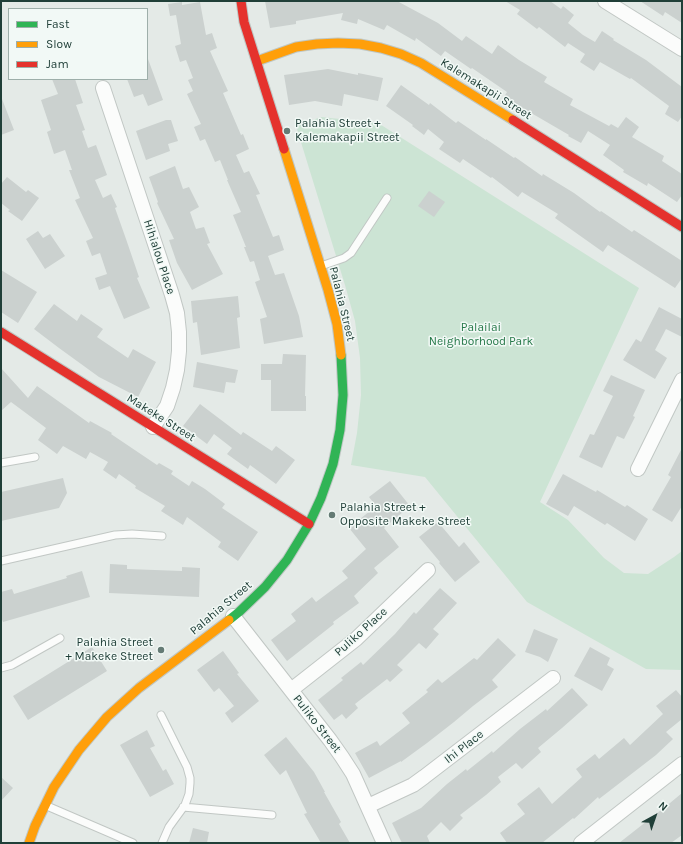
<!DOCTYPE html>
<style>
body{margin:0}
#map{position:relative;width:683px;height:844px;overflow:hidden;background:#e4eae7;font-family:Karla,sans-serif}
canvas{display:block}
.frame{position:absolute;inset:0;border:2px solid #203f38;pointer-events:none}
.legend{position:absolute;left:8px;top:8px;width:140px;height:72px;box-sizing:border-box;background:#f2f9f6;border:1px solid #9eafaa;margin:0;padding:5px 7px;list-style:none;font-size:12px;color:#203f38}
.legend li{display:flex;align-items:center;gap:8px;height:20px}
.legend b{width:20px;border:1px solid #9eafaa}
.north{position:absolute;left:635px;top:796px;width:40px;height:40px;-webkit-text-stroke:3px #f2f9f6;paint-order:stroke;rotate:40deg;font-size:11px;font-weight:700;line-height:16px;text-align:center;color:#203f38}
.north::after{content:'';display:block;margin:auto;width:14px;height:18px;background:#203f38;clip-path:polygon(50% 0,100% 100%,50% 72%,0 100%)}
</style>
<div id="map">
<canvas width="683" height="844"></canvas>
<div class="frame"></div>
<ul class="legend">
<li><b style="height:5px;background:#30b455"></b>Fast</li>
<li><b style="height:5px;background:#ff9f0a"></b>Slow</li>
<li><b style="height:5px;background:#e5322d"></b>Jam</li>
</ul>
<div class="north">N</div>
</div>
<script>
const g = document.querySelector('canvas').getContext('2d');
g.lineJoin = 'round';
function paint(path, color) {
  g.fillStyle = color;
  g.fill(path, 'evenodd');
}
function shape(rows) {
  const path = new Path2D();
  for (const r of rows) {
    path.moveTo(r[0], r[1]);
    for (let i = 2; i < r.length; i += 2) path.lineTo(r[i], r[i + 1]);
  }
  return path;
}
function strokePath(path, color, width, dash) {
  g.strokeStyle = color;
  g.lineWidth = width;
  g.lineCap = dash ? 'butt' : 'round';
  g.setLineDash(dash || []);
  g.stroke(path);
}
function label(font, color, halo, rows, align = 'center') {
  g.font = font + ' Karla,sans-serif';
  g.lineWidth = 3;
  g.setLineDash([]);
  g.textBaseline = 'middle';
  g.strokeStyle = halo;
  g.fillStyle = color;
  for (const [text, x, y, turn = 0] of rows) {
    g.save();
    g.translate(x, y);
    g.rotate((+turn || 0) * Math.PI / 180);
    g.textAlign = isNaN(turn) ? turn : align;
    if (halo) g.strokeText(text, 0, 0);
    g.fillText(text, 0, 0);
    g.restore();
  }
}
paint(shape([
 [321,117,378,123,639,288,540,502,568,520,604,558,624,573,648,574,674,557,682,551,682,670,646,669,527,602,425,477,351,465,357,433,361,395,360,358,355,321,345,285,296,126]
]), '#cce4d4');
paint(shape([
 [265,1,397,1,438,23,462,41,466,36,492,54,498,45,519,60,547,77,544,82,573,99,570,105,609,126,611,124,618,128,626,117,639,127,632,137,664,156,662,161,682,174,682,195,677,202,648,183,647,186,623,172,624,170,603,155,610,145,588,131,581,143,568,136,569,135,526,110,504,97,507,92,472,68,471,69,445,51,441,56,416,38,415,41,387,25,384,30,358,19,357,24,341,20,343,13,296,21,296,24,270,28],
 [505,1,550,1,561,9,563,6,574,15,568,23,583,35,595,42,602,31,614,39,613,40,646,60,682,87,682,116,678,122,665,114,669,106,631,78,630,79,600,62,594,71,580,62,585,54,568,43,565,47,539,27,537,29,517,14,520,10],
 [640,1,682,1,682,23,665,12,663,16],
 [182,2,182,5,200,2,206,35,212,33,217,48,210,51,228,91,223,93,241,135,243,134,249,149,236,155,244,173,249,171,260,194,256,195,273,237,279,235,284,250,268,256,275,275,284,273,299,316,303,337,264,344,260,319,267,317,255,282,260,280,254,261,250,262,244,247,246,247,233,215,241,212,227,180,228,180,220,160,215,162,205,139,200,141,194,127,201,124,187,94,193,91,188,80,193,78,186,60,180,62,175,46,181,44,176,15,170,16,168,4],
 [147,59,148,59,163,100,148,106,143,94,134,97,127,79,147,79],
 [328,69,358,75,358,73,383,78,378,101,344,94,342,106,315,101,289,105,284,75],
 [52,79,75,79,83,103,76,105,85,130,82,131,88,148,96,145,107,175,95,180,103,198,111,194,117,207,115,208,126,239,139,277,137,278,150,308,124,319,110,286,99,290,95,278,107,274,100,253,92,256,86,241,93,238,75,200,80,198,69,170,72,170,65,150,54,154,47,132,51,130,41,100,58,94],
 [401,85,429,105,430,103,456,123,458,121,486,140,486,139,514,158,515,157,542,176,543,174,574,193,600,212,601,211,632,232,634,230,682,261,682,278,675,288,608,245,603,252,555,218,558,214,522,192,518,197,492,177,491,178,463,159,460,163,439,149,444,142,428,129,424,135,412,126,413,125,386,106],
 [2,99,14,130,1,135,1,100],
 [166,120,171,120,178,141,168,144,170,151,146,160,136,131],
 [175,166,183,189,189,187,199,207,190,212,196,229,204,227,210,243,207,244,223,274,192,290,177,263,169,240,174,239,157,203,158,202,149,177],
 [7,177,26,192,28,190,39,198,22,221,8,211,10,210,1,203,1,184],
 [429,191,445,202,434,217,418,206],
 [38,231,43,238,50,234,65,256,45,269,26,239],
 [1,270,37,292,18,323,1,312],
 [238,296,240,317,237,318,240,348,201,355,197,322,193,323,191,301],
 [54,304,77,321,81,314,103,329,97,337,128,358,133,349,156,362,138,397,99,377,59,348,34,329],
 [659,307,682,319,682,337,666,329,655,350,667,358,655,379,623,360,636,339,641,342],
 [283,354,306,355,305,396,306,396,306,411,271,411,271,380,261,380,261,364,282,364],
 [197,362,238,370,235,383,226,382,224,393,193,387],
 [1,368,28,398,37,386,89,423,90,421,112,433,111,434,157,465,159,463,173,471,171,474,189,486,192,481,205,489,225,504,222,508,258,532,238,561,218,547,221,542,187,517,183,525,161,511,165,506,135,488,136,486,119,474,116,479,103,470,108,462,90,452,86,459,63,446,57,454,38,440,46,428,11,402,1,411],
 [611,375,645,390,633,416,635,417,624,439,617,436,602,468,579,457,590,434,594,435,613,396,603,391],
 [200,404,241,435,243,432,272,451,276,446,295,460,276,484,250,465,248,469,227,454,232,448,214,434,207,444,183,426],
 [682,448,682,506,672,522,652,510,671,477,668,475],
 [563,474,596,492,597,490,625,507,627,505,648,519,635,541,607,523,605,525,574,506,568,516,546,504],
 [63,478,67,493,59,508,1,521,1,492],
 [390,481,410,506,384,528,399,547,374,568,378,573,354,596,359,603,333,622,334,624,287,661,271,640,296,621,291,614,312,597,316,602,348,578,342,571,366,549,349,528,376,506,369,497],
 [438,522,459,547,464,542,480,562,455,582,439,563,440,562,419,537],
 [110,564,127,565,127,569,182,571,182,567,200,568,199,597,109,593],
 [82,571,90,597,3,622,1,617,1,592,12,589,14,594,67,578,66,576],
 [440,588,457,603,433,629,439,634,426,649,419,643,397,665,403,670,390,682,387,679,355,704,358,708,346,719,342,714,334,720,318,700,343,680,341,678,361,662,363,665,395,634,414,612,416,614],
 [534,629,558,639,548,662,540,657,525,652],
 [498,638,516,655,492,680,498,687,473,706,454,722,427,743,401,762,401,761,369,778,355,753,377,741,380,746,410,723,402,713,428,692,426,690,438,679,442,683,474,658,477,660],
 [92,647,107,671,28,720,13,696],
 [590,647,610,658,607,665,614,669,602,691,574,676],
 [223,651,239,673,237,674,259,701,232,723,225,713,234,706,219,688,214,692,197,670],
 [572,688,588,705,562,728,538,748,541,752,522,769,516,763,498,777,501,782,486,795,460,815,463,818,450,831,441,822,427,836,430,843,402,843,392,823,421,808,447,784,466,769,467,771,492,751,493,753,520,729,546,709,547,711],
 [676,690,682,697,682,719,666,732,673,739,656,755,599,799,598,797,574,819,573,818,542,843,507,843,500,833,525,814,517,804,539,787,552,804,582,777,576,769,595,754,599,759,624,738,630,745,663,714,656,706],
 [147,730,155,746,150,748,163,771,166,769,174,784,150,797,120,745],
 [286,737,314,772,325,792,324,792,341,822,339,824,350,843,321,843,304,814,307,813,286,770,280,775,264,755],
 [1,777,13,788,1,801],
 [682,793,682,835,671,843,619,843,670,803],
 [193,828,209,832,207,843,189,843]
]), '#cbd1cf');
const lane = shape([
 [321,266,344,258,351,253,387,198],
 [1,463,35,457],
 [1,561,115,535,132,534,162,536],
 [1,668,12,665,60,638],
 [161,715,187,767,190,778,190,783,189,794,185,805,169,827,162,843],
 [47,806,133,843],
 [183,807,272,815]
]);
const street = shape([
 [605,1,682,49],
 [103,88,172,295,177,313,179,332,179,351,177,370,173,388,167,406,153,427],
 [638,469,682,380],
 [233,616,330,740,342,757,353,774,384,843],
 [291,690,356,639,428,570],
 [368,806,413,785,424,777,553,678],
 [581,843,682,764]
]);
const fast = shape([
 [229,620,239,612,265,587,287,560,309,524,321,498,333,464,340,430,343,395,341,355]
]);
const slow = shape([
 [257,61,296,47,317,44,338,43,360,44,381,48,401,54,421,63,513,120],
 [284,149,328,290,337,324,341,355],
 [29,843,35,826,54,787,79,750,107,717,139,688,229,620]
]);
const jam = shape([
 [241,1,244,22,284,149],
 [513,120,682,227],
 [1,332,309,524]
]);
strokePath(lane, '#c1c7c4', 9);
strokePath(street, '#c1c7c4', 16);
strokePath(fast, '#bfc7c4', 11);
strokePath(slow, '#bfc7c4', 11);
strokePath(jam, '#bfc7c4', 11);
strokePath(lane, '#fbfcfb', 7);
strokePath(street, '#fbfcfb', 14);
strokePath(fast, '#30b455', 9);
strokePath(slow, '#ff9f0a', 9);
strokePath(jam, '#e5322d', 9);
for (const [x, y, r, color] of [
 [287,131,4,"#657b75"],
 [332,515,4,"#657b75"],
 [161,650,4,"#657b75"]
]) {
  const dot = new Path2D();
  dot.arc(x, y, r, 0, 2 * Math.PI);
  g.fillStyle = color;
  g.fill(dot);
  strokePath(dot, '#f2f9f6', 1.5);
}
label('12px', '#203f38', '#f2f9f6', [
 ["Kalemakapii Street",486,89,32],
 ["Hihialou Place",159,257,72],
 ["Palahia Street",342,304,76],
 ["Makeke Street",161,418,32],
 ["Palahia Street",221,608,-40],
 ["Puliko Place",361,632,-42],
 ["Puliko Street",317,724,52],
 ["Ihi Place",464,747,-38]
]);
label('12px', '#203f38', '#f2f9f6', [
 ["Palahia Street +",295,124],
 ["Kalemakapii Street",295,138],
 ["Palahia Street +",340,508],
 ["Opposite Makeke Street",340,522],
 ["Palahia Street",153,643,"right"],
 ["+ Makeke Street",153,657,"right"]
], 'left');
label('12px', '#27794a', '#f2f9f6', [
 ["Palailai",481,328],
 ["Neighborhood Park",481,342]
]);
</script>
